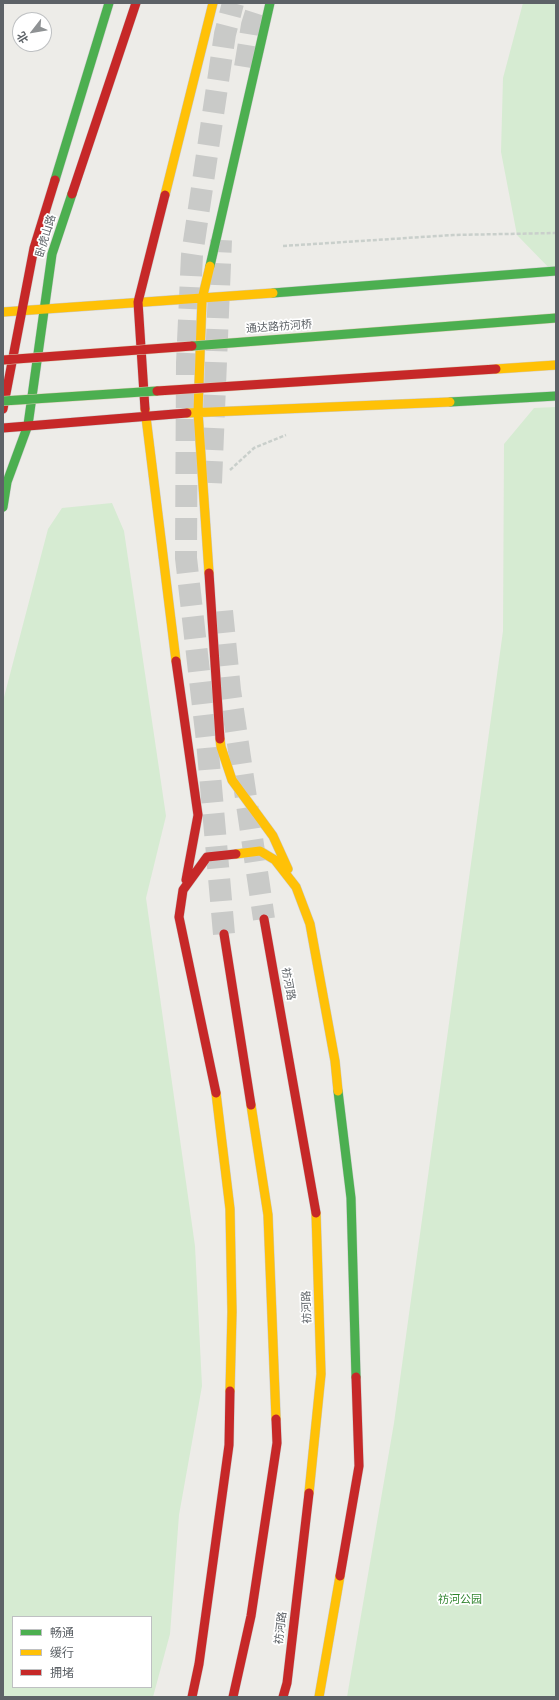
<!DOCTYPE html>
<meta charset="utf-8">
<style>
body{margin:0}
#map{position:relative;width:559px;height:1700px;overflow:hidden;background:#edece8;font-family:Manrope,"Noto Sans SC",sans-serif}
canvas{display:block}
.frame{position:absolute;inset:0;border:4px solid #5d6267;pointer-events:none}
.legend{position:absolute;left:12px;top:1616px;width:140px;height:72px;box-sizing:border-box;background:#fff;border:1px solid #bec0c2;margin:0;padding:5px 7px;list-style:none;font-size:12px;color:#5d6267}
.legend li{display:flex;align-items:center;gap:8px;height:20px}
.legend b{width:20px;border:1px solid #bec0c2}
.north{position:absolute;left:12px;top:12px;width:40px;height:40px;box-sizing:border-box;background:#fff;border:1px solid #bec0c2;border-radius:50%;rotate:239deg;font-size:11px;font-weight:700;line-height:16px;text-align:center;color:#5d6267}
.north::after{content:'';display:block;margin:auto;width:14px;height:18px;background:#8f9294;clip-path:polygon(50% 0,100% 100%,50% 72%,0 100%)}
</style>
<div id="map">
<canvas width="559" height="1700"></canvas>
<div class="frame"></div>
<ul class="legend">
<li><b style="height:5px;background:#4caf50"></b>畅通</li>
<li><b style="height:5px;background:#ffc107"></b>缓行</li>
<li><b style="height:5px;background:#c62828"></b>拥堵</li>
</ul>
<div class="north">北</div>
</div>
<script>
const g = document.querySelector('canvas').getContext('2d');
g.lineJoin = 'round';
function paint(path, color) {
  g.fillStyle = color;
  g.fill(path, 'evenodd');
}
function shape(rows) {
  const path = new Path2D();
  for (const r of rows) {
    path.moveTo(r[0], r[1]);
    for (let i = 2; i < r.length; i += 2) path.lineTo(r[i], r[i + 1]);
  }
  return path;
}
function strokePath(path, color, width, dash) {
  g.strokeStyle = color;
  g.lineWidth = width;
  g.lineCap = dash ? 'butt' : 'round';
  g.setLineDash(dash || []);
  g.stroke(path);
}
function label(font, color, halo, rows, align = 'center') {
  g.font = font + ' Manrope,"Noto Sans SC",sans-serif';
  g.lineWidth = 3.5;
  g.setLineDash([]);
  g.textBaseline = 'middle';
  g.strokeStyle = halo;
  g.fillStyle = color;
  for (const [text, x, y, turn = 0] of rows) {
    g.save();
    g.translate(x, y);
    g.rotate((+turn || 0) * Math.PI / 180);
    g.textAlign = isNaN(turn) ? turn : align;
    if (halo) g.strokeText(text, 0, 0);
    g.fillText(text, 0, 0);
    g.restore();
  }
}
paint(shape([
 [523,3,556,3,556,271,552,271,517,235,501,152,503,78],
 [556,407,556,1697,347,1697,394,1423,503,631,504,444,534,408],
 [112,503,124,531,166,816,146,898,195,1246,202,1386,179,1515,170,1634,153,1697,3,1697,3,701,48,529,62,508],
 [13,1617,151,1617,151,1687,13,1687]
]), '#d6ebd2');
strokePath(shape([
 [245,67,252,25,259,3],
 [211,483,221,240],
 [222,611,230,690,264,919],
 [224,934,207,741,186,558,187,363,192,255,225,34,233,3]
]), '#c9cac8', 22, [22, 11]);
const fast = shape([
 [55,180,109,3],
 [210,266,270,3],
 [273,293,556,271],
 [450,402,556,396],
 [3,507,7,482,28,425,52,254,72,194],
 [338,1091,351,1198,356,1377]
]);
const slow = shape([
 [165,195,213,3],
 [3,312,273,293],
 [145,409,176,661],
 [187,413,450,402],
 [209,573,198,412,202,299,210,266],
 [220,739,221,747,232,780,273,836,288,869],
 [236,854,260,851,275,860,296,887,310,924,335,1061,338,1091],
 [216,1093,230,1209,232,1312,230,1391],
 [251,1105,268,1215,276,1419],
 [309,1493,321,1374,316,1213],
 [319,1697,340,1576]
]);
const jam = shape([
 [72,194,136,3],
 [3,409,34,248,55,180],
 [145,409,138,302,165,195],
 [3,428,187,413],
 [209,573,220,739],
 [176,661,198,815,186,880],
 [264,919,316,1213],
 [224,934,251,1105],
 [216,1093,179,917,183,890,207,857,236,854],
 [340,1576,359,1466,356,1377],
 [192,1697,199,1664,229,1445,230,1391],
 [233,1697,251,1616,277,1443,276,1419],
 [283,1697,287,1683,309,1493]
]);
strokePath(fast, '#cacaca', 10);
strokePath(slow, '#cacaca', 10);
strokePath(jam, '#cacaca', 10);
strokePath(shape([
 [283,246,453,235,556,233],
 [230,470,254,448,286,435]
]), '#c9cfcb', 2.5, [4, 2]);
strokePath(fast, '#4caf50', 9);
strokePath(slow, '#ffc107', 9);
strokePath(jam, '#c62828', 9);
const fastBridge = shape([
 [192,346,556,318],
 [3,401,157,391]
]);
const slowBridge = shape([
 [496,369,556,365]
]);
const jamBridge = shape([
 [3,360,192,346],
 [157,391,496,369]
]);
strokePath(fastBridge, '#d7ccb4', 10, []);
strokePath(slowBridge, '#d7ccb4', 10, []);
strokePath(jamBridge, '#d7ccb4', 10, []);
strokePath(fastBridge, '#4caf50', 9);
strokePath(slowBridge, '#ffc107', 9);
strokePath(jamBridge, '#c62828', 9);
label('11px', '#5d6267', '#fff', [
 ["卧虎山路",46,236,-73],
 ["通达路祊河桥",279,327,-4],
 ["祊河路",288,984,80],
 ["祊河路",307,1307,-92],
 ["祊河路",281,1628,-83]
]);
label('11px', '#30842e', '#fff', [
 ["祊河公园",460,1600]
]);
</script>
